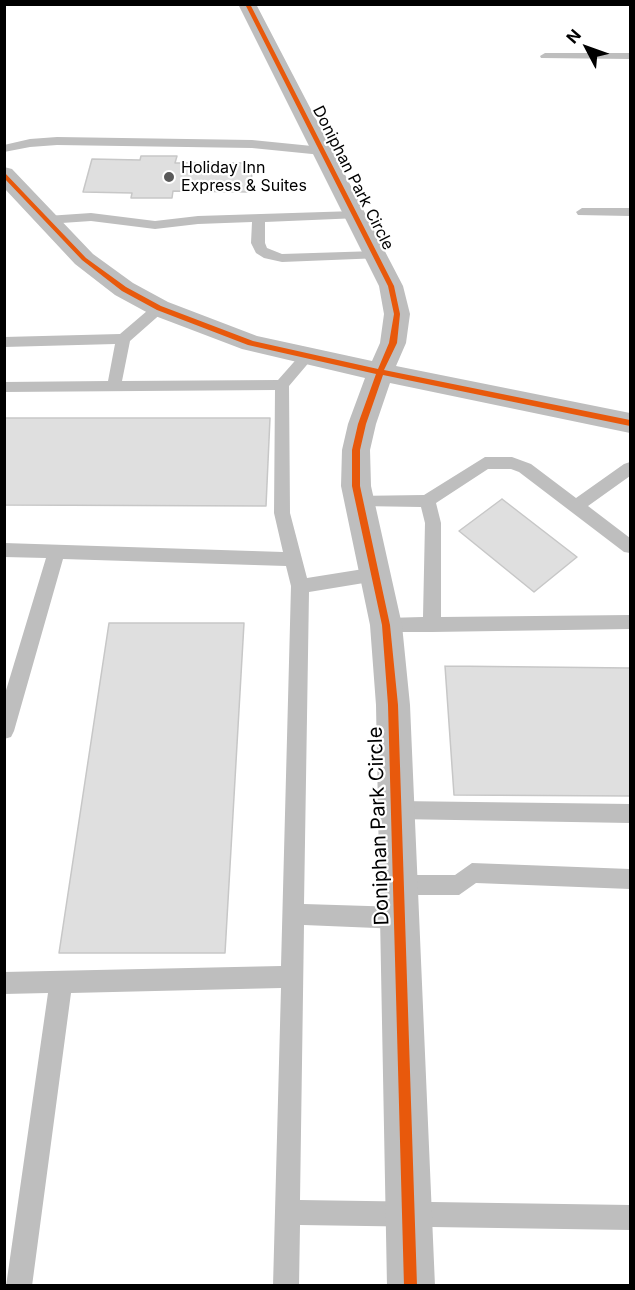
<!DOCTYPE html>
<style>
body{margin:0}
#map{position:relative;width:635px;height:1290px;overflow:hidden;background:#fff;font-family:Inter,sans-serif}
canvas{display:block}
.frame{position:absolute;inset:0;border:6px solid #000;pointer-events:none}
.north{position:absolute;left:557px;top:18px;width:60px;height:60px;-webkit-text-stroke:4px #fff;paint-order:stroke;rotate:311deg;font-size:16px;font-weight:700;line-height:24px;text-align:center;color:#000}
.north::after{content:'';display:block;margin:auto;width:21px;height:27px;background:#000;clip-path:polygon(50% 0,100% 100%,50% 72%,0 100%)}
</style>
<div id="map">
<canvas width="635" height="1290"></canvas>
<div class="frame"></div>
<div class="north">N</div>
</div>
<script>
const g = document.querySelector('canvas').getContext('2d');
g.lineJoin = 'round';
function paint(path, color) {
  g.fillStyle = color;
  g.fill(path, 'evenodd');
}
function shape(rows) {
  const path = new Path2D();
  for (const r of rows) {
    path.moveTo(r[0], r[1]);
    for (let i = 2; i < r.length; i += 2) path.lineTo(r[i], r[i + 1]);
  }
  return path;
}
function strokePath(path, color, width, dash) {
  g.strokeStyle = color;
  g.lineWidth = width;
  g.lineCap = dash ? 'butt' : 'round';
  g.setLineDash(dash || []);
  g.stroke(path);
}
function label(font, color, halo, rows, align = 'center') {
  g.font = font + ' Inter,sans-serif';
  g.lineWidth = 4.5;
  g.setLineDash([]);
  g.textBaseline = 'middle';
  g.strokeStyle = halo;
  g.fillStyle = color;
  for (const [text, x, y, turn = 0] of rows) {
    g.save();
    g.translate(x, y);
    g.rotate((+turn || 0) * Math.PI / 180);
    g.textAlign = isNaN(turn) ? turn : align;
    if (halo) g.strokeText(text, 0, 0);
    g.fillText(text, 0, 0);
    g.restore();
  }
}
const building = shape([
 [141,156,177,156,175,163,253,163,250,192,173,191,172,198,131,198,132,193,83,192,92,159,140,160,141,156],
 [4,418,270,418,266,506,4,505,4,418],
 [502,499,577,557,534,592,459,531,502,499],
 [109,623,244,623,225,953,59,953,109,623],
 [445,666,630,668,630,796,454,795,445,666]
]);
paint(building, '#dfdfdf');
strokePath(building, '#c7c7c7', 1.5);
paint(shape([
 [545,53,630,53,630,59,541,58,540,56,545,53],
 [57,137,252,140,322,147,328,151,322,155,252,148,57,145,30,147,4,152,4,145,30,139,57,137],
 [582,208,630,208,630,216,578,215,576,212,582,208],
 [355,211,359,212,361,215,359,218,265,222,265,243,267,248,282,254,376,251,381,252,383,255,381,258,282,262,264,258,256,253,251,243,252,222,198,224,155,229,91,221,47,224,41,220,47,216,91,213,155,221,198,216,355,211],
 [159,304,166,308,164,311,130,341,122,381,278,380,301,354,311,354,313,357,311,360,289,386,290,513,307,578,376,567,382,569,385,574,382,579,376,581,309,592,304,904,400,907,408,910,411,918,408,926,400,929,304,925,300,1200,630,1205,630,1230,300,1225,299,1286,273,1286,281,988,71,993,32,1286,6,1286,48,993,4,994,4,972,281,966,291,586,286,566,63,559,14,731,11,737,4,739,4,697,46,558,4,557,4,543,283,552,274,513,275,390,4,392,4,382,108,381,115,344,4,347,4,337,120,334,154,305,159,304],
 [485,457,512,457,531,464,576,498,624,464,630,462,630,476,588,506,630,538,630,553,624,552,519,472,511,469,488,469,436,503,441,523,441,617,630,615,630,629,432,632,386,632,380,630,377,625,380,620,386,618,423,617,425,523,421,507,360,506,354,504,352,500,354,496,424,495,485,457],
 [397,801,630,804,630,823,397,819,390,817,387,810,390,803,397,801],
 [472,863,630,869,630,889,476,883,459,895,398,895,391,892,388,885,391,878,398,875,455,875,472,863]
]), '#bebebe');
paint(shape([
 [238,4,256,4,403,286,410,314,406,343,396,366,630,413,630,433,390,383,376,424,370,450,371,486,402,625,410,705,435,1286,387,1286,376,705,370,625,341,486,342,450,348,424,365,378,242,349,150,314,115,295,75,264,4,188,4,167,12,169,93,254,133,283,168,302,257,336,372,361,380,343,384,314,379,286,238,4]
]), '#bebebe');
paint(shape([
 [245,4,250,4,394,286,400,314,397,343,384,370,630,420,630,426,383,375,366,424,360,450,360,486,390,625,398,705,417,1286,404,1286,388,705,382,625,352,486,352,450,358,424,376,374,248,345,157,310,122,291,82,260,4,178,4,172,86,258,126,287,161,306,253,341,378,369,389,343,394,314,388,286,245,4]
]), '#e8590c');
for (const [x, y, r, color] of [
 [169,177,6,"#595959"]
]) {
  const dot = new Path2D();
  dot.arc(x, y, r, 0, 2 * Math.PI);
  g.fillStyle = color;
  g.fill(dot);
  strokePath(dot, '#fff', 2);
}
label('16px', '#000', '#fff', [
 ["Holiday Inn",181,168],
 ["Express & Suites",181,186]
], 'left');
label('16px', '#000', '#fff', [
 ["Doniphan Park Circle",353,178,63]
]);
label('20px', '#000', '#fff', [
 ["Doniphan Park Circle",379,826,-92]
]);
</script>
